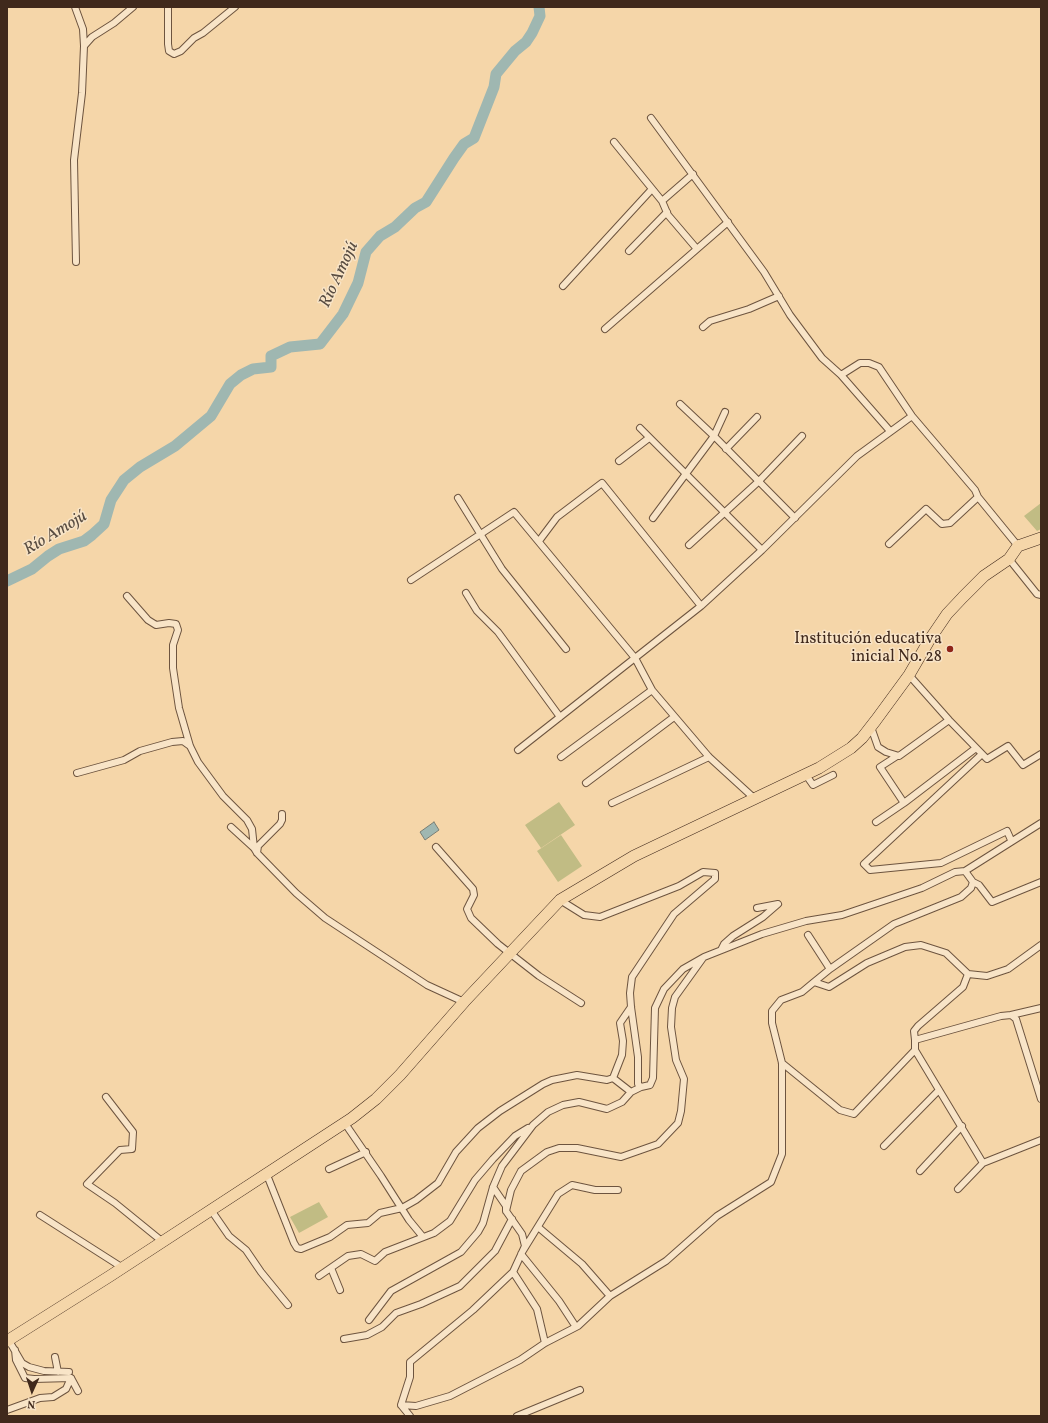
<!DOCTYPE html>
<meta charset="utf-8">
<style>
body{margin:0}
#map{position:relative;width:1048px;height:1423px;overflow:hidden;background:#f5d6a9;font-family:Vollkorn,serif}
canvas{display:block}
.frame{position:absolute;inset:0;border:8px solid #40291c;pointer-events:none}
.north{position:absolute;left:12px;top:1371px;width:40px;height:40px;-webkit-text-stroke:3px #f8e4c7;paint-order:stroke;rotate:183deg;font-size:11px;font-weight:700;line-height:16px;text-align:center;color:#40291c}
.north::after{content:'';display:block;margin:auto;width:14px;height:18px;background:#40291c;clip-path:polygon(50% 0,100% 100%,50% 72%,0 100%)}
</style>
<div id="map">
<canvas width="1048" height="1423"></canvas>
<div class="frame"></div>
<div class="north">N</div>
</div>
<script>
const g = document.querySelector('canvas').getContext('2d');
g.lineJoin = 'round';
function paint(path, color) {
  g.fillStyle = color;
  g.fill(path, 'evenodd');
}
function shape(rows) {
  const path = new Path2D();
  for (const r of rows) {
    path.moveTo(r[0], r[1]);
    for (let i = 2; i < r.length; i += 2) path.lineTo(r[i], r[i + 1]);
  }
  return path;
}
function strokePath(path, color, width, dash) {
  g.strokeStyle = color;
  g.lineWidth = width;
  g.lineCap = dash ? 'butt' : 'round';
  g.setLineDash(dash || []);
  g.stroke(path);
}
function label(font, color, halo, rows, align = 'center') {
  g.font = font + ' Vollkorn,serif';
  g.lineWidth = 3;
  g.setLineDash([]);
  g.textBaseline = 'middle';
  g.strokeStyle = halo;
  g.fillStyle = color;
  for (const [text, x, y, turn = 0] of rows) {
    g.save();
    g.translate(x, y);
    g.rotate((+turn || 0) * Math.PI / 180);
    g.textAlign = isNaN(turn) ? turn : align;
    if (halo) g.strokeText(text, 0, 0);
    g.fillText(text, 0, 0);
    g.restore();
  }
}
paint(shape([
 [1041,503,1041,529,1037,531,1024,516],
 [559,802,575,825,541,848,525,825],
 [561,835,582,866,558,882,537,851],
 [319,1202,328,1217,299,1233,290,1217]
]), '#c1bc84');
const water = shape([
 [434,822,439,830,425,840,420,832,434,822]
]);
paint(water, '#9fb7b1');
strokePath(water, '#797e75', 1);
strokePath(shape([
 [7,581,32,569,48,556,59,549,84,541,92,535,104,524,111,500,124,480,140,467,175,446,211,416,230,384,241,375,253,369,271,367,271,356,290,347,320,344,343,314,358,283,366,252,380,236,395,227,415,208,426,202,454,158,464,144,474,138,494,87,496,74,515,51,526,42,532,33,540,16,539,7]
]), '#9fb7b1', 11);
const minor = shape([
 [75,7,83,29,84,46],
 [168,7,168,44,169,51,174,54,181,51,194,38,203,33,235,7],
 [651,118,764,272,790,315,822,358,841,375,860,363,869,363,879,367,912,416,975,490,978,497,1018,546],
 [614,142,662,201,693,174],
 [662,201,668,215,697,249],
 [629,251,667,212],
 [76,262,74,160,82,93,84,46,92,37,114,23,133,7],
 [563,286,652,189],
 [703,327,710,321,749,309,779,296],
 [605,329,728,222],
 [841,375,890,431],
 [680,404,714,436,795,518],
 [640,428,762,550],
 [726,449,757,417],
 [619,461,649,438],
 [458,498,502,569,566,649],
 [653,518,714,436,725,412],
 [539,541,557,517,602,483,701,606],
 [889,544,926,509,942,524,950,523,978,497],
 [689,545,758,482,802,436],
 [1009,559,1037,594,1041,595],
 [411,580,514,512,635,658,652,690,709,757,755,799],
 [466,593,477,611,498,632,560,717],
 [127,596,148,620,156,625,169,623,176,624,178,630,173,645,173,668,179,708,190,746,198,762,223,796,247,820,252,829,254,848],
 [909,675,949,720,987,759,1008,746,1023,765,1041,754],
 [871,727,878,747,886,752,899,756,949,720],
 [518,750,701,606,762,550,857,456,912,416],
 [982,754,864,864,870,870,941,863,1007,831,1011,840],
 [897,756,880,767,904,803],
 [561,757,652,690],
 [77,773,124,760,140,751,172,742,183,741,190,746],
 [806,775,813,785,833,775],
 [586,783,674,717],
 [612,803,709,757],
 [876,822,904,803,976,748],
 [231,827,254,848,257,853,296,893,325,918,427,985,464,1002],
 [436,847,473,889,474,895,467,909,471,918,498,944,539,976,581,1003],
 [257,853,258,846,280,824,282,820,282,814],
 [965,871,1041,823],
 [973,882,979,885,992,902,1041,882],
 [560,900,584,915,600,917,679,886,703,872,715,873,715,879,674,914,632,977,630,993,631,1007,638,1057,638,1084,641,1087,650,1085,653,1078,655,1008,664,989,683,969,704,957,762,934,806,921,842,915,922,888,955,872,965,871,973,882,971,888,961,897,894,924,830,969,814,982,829,987,867,963,905,947,921,945,946,953,968,974,987,976,1008,969,1041,945],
 [808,935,830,969],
 [721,950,724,944,733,936,763,917,778,904,757,908],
 [968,974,963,987,918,1026,914,1031,915,1040,1001,1016,1011,1015,1016,1019,1041,1099],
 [1011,1015,1041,1008],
 [915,1040,915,1050,983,1163,1041,1140],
 [782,1063,840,1110,854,1114,915,1050],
 [613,1078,631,1092],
 [106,1097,133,1132,132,1149,120,1150,87,1184,115,1203,163,1242],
 [344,1122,381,1176,409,1220,423,1237],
 [884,1146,939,1090],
 [329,1169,366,1152],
 [920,1171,962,1126],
 [267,1175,294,1243,297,1248,301,1249,330,1237,347,1225,368,1223,380,1213,402,1208,416,1200,438,1183,456,1152,478,1128,500,1111,543,1084,552,1080,577,1075,607,1080,613,1078,622,1055,623,1041,620,1023,631,1007],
 [493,1187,506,1206,506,1211],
 [958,1189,983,1163],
 [211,1210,229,1236,246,1250,261,1272,288,1305],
 [40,1215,123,1268],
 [538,1227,582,1264,610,1296],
 [331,1268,340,1290],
 [513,1272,537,1309,545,1343],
 [319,1276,348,1256,361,1254,375,1261,385,1252,434,1233,450,1221,475,1180,493,1159,515,1136,528,1128],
 [369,1320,391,1291,461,1252,478,1232,483,1223,493,1187,502,1166,533,1125,548,1112,563,1105,579,1102,607,1109,622,1102,631,1092,641,1087],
 [576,1327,559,1301,521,1254,558,1194,572,1185,595,1190,618,1190],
 [8,1339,22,1363,29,1367,44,1371,69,1372],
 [344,1339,367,1335,382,1327,396,1313,421,1304,460,1286,495,1251,512,1219],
 [15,1350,16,1360,25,1378,34,1379,71,1378,78,1391],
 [55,1357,58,1372],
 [401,1405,416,1406,450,1396,520,1360,545,1343,578,1326,610,1296,666,1261,717,1216,771,1182,782,1154,782,1063,772,1023,772,1011,781,1000,802,992,814,982],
 [7,1410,40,1398,53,1397,66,1389,71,1378],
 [410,1416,401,1405,410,1377,410,1362,473,1310,513,1272,525,1246,522,1234,506,1211,511,1190,521,1171,547,1152,559,1148,577,1148,621,1157,658,1144,678,1123,681,1111,684,1079,676,1060,671,1027,672,1008,675,997,703,958],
 [517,1416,580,1390]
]);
const trunk = shape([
 [7,1341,110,1276,352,1118,376,1099,400,1075,464,1002,560,900,634,856,819,768,851,748,862,738,876,720,909,675,930,639,947,614,963,597,984,576,1009,559,1018,546,1041,538]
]);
strokePath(minor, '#6d543f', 8);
strokePath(trunk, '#40291c', 12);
strokePath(minor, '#f8e4c7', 6);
strokePath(trunk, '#f5d6a9', 11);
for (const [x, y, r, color] of [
 [950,649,4,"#8f2418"]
]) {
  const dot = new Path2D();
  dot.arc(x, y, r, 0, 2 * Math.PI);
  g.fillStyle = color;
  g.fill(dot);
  strokePath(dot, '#f8e4c7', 1.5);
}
label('16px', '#40291c', '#f8e4c7', [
 ["Institución educativa",942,640],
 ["inicial No. 28",942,658]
], 'right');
label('italic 17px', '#584c41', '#f8e4c7', [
 ["Río Amojú",340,275,-65],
 ["Río Amojú",56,534,-31]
]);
</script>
